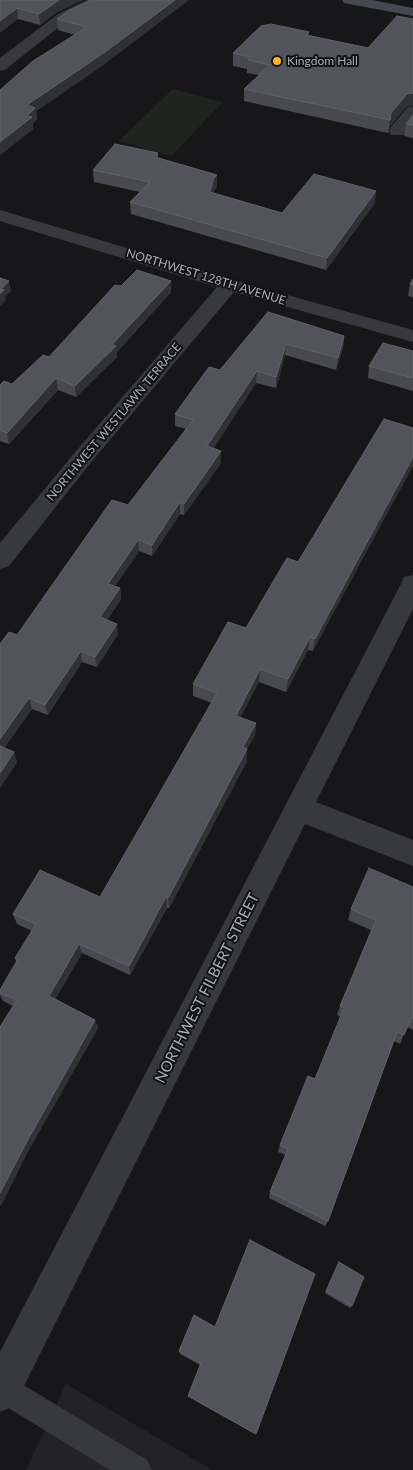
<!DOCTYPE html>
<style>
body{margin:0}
canvas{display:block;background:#17171a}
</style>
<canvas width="413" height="1470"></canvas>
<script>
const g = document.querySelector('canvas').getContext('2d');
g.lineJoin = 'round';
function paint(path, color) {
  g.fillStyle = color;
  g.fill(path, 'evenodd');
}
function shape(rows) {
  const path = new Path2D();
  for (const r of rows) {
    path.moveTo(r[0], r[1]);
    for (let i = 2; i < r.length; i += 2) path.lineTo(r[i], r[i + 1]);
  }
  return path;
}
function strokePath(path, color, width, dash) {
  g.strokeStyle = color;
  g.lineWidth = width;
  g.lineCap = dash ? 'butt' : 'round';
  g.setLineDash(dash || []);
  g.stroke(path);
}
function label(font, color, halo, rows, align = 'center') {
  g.font = font + ' Lato,sans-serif';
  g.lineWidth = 4;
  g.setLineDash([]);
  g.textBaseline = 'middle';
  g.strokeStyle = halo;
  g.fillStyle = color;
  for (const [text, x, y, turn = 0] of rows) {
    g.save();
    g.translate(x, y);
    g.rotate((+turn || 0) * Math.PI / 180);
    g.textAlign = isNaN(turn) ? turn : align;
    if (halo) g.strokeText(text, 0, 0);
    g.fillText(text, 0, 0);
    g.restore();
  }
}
paint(shape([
 [66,1384,212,1470,26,1470]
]), '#232327');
paint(shape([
 [173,89,223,102,171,156,119,141]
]), '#1d251e');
paint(shape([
 [2,1374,12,1378,147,1460,152,1470,110,1470,0,1403,0,1375,2,1374]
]), '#38393f');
paint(shape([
 [87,0,106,0,104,3,68,20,6,69,0,71,0,58,58,14,87,0],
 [413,106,413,122,403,135,391,135,389,131,391,127,407,108,413,106],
 [0,210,237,281,413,330,413,342,234,292,88,466,9,566,0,569,0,543,72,456,217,287,0,221,0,210],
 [413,575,413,609,316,802,413,840,413,866,305,824,14,1406,0,1412,0,1352,401,584,404,577,413,575]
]), '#38393f');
paint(shape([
 [342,0,372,0,413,8,413,16,349,4,344,3,342,0]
]), '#46484f');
paint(shape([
 [0,0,83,0,57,12,40,25,18,19],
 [91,0,106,63,36,111,37,119,33,123,33,129,0,155,0,90,75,35,58,30,57,19],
 [413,19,413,105,406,107,390,126,388,133,244,101,244,89,259,75,247,73,247,69,233,66,233,53,309,32,308,35,368,48],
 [413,115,413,138,404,136,406,124],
 [158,153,158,158,217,187,214,190,213,193,282,213,375,203,326,270,131,214,130,202,140,192,94,182,93,170],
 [413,279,413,297,408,296,410,284],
 [171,281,171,292,117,352,117,357,76,397,58,390,9,444,0,441,0,385,12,384,49,357,121,286],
 [268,312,344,336,343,348,336,370,285,355,276,388,256,383,213,449,221,463,184,515,180,514,152,556,139,551,115,586,120,588,121,599,107,620,118,634,97,667,82,662,48,715,32,709,4,748,17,762,0,788,0,644,17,635,128,505,186,429,175,426,175,414,220,370],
 [413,351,413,391,368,378,369,366],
 [384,419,313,651,308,650,286,692,259,682,240,717,256,723,255,735,247,749,247,761,169,908,167,908,130,975,82,953,55,999,95,1020,98,1028,28,1151,1,1205,0,1204,0,1027,13,1006,3,1001,0,995,0,990,16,962,15,958,32,931,17,924,13,914,100,897,212,703,193,696,193,684,246,628,298,562],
 [413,887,413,1030,407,1027,400,1044,394,1041,328,1221,325,1226,269,1198,270,1192,286,1155,278,1152,280,1145,315,1079,341,1017,337,1015,340,1006,371,930,348,920,351,909],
 [339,1262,352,1306,350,1308,325,1293],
 [194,1315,256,1434,255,1434,189,1397,188,1396,200,1365,180,1354,179,1351]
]), '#484a4f');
paint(shape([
 [59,0,83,0,57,12,40,25,39,14,56,2],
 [175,0,189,0,106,63,36,111,37,119,33,123,33,129,0,155,0,142,27,105],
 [17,8,18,19,0,33,0,21],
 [413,93,413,105,406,107,390,126,388,133,391,113,407,94],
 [217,175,217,187,214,190,210,205,210,192,214,178],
 [376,191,375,203,326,270,327,258],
 [9,281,11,291,5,297,6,300,0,306,0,294,1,289],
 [171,281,171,292,117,352,117,357,76,397,75,386],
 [344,336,343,348,336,370,338,358],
 [286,344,285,355,276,388,276,377],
 [257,371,256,383,207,458,207,446],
 [56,378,58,390,9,444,7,433],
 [221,451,221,463,184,515,184,504],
 [413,457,413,466,313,651,315,639],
 [180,502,180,514,152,556,152,545],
 [138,540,139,551,109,595,108,584],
 [120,588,121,599,101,628,100,617],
 [117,624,118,634,97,667,95,657],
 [310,637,308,650,286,692,288,679],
 [81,651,82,662,48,715,45,705],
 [260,669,259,682,235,728,236,716],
 [29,698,32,709,0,753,0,739],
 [256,723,255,735,242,759,243,747],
 [247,749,247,761,169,908,168,898],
 [14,752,17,762,0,788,0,773],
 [166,897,167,908,130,975,129,966],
 [79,944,82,953,52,1005,49,996],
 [95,1020,98,1028,28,1151,1,1205,0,1203,0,1193,25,1145]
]), '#303135');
const building = shape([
 [0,0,59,0,56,2,39,14,17,8,0,21,0,0],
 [91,0,175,0,105,52,27,105,35,108,27,116,32,117,0,142,0,90,33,61,87,27,57,19,68,11,91,0],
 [397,16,413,19,413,93,407,94,391,113,390,120,244,89,270,65,248,60,251,57,233,53,261,26,271,24,309,32,306,35,368,48,397,16],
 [413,115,413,125,406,124,413,115],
 [115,144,158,153,155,157,217,175,214,178,210,192,282,213,314,174,376,191,327,258,130,202,150,182,93,170,115,144],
 [137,270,171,281,112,344,116,346,75,386,56,378,7,433,0,430,0,385,4,381,12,384,43,355,49,357,115,285,121,286,137,270],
 [0,278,9,281,1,289,4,290,0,294,0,278],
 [413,279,413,285,410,284,413,279],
 [268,312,344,336,338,358,286,344,276,377,257,371,207,446,221,451,184,504,180,502,152,545,138,540,108,584,120,588,100,617,117,624,95,657,81,651,45,705,29,698,0,739,0,644,9,632,17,635,112,500,128,505,193,420,175,414,209,367,220,370,268,312],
 [383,343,413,351,413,378,369,366,383,343],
 [384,419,413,428,413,457,315,639,310,637,288,679,260,669,236,716,256,723,243,747,247,749,168,898,166,897,129,966,79,944,49,996,95,1020,25,1145,0,1193,0,1027,17,1000,0,993,0,990,18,959,15,958,36,924,13,914,40,870,100,897,217,693,193,684,228,622,246,628,287,558,298,562,384,419],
 [0,746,14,752,0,773,0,746],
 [369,868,413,887,413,1019,411,1018,404,1035,397,1032,328,1221,270,1192,288,1149,280,1145,308,1076,315,1079,344,1008,340,1006,376,920,351,909,369,868],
 [250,1240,315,1274,256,1434,188,1396,201,1363,179,1351,194,1315,215,1327,250,1240],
 [339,1262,364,1277,352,1306,326,1291,339,1262]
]);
paint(building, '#53545b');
strokePath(building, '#60626a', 1);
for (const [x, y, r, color] of [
 [277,61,5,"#fdb42d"]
]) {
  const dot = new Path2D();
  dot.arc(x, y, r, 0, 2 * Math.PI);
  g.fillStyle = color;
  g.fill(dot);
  strokePath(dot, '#121215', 2);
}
label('12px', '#a9aeba', '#121215', [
 ["Kingdom Hall",287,61]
], 'left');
label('12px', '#a9aeba', '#121215', [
 ["NORTHWEST 128TH AVENUE",206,277,17],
 ["NORTHWEST WESTLAWN TERRACE",114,422,-50]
]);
label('15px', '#a9aeba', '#121215', [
 ["NORTHWEST FILBERT STREET",207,988,-63]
]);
</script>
